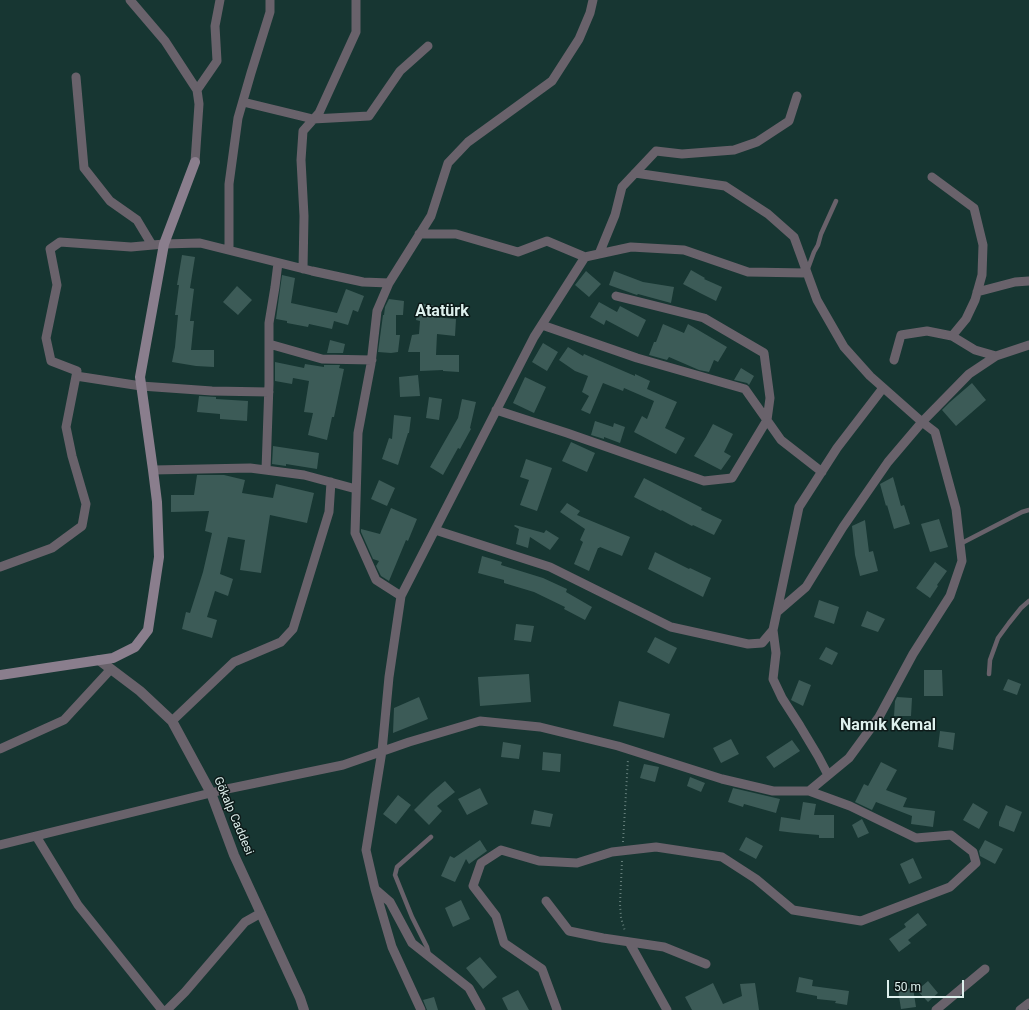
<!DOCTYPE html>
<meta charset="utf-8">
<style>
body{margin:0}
#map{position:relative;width:1029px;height:1010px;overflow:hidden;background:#173632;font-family:Roboto,sans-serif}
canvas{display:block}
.scale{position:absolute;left:887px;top:980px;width:77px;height:18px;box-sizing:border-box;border:2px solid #def0ed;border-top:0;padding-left:5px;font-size:12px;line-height:14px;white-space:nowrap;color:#def0ed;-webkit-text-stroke:3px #0d1a19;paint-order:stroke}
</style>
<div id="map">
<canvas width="1029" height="1010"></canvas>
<div class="scale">50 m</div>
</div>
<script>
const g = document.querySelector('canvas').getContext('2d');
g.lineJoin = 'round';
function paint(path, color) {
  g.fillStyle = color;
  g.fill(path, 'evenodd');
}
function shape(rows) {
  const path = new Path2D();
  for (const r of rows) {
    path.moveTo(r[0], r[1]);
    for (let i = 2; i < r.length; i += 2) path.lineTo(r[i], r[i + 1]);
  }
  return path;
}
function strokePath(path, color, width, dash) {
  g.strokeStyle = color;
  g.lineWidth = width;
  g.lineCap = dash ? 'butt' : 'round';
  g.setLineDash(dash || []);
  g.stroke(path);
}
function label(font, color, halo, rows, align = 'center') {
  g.font = font + ' Roboto,sans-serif';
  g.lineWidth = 3;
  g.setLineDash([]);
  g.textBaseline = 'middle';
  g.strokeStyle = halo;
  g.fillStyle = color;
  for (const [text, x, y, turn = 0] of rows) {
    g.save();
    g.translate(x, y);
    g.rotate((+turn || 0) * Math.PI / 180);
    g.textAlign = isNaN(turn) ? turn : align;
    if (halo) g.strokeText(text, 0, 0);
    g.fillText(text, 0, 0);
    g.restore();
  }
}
paint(shape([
 [182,255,195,257,190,288,194,289,190,321,194,321,191,350,214,350,214,367,196,366,172,362,175,347,178,315,175,315,179,285,177,285],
 [691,270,705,278,704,279,722,287,716,301,700,293,683,284],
 [586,271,601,284,589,297,575,285],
 [614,271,643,282,674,287,671,303,638,294,637,295,634,294,609,285],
 [282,275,295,278,291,303,337,313,346,289,364,296,358,312,353,310,348,325,334,321,332,329,309,324,308,327,287,323,287,321,276,319],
 [237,286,252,300,238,315,223,302],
 [389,299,404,301,403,315,396,315,396,335,400,335,398,352,391,353,378,352,383,315,384,315,385,307],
 [599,302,617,312,620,306,646,320,638,337,606,320,604,325,590,317],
 [420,303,435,306,433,317,456,319,455,336,437,334,436,355,459,355,459,372,443,371,443,370,420,371,420,352,408,352,412,335,419,334,420,321,416,320],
 [663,324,684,333,688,324,727,347,718,362,714,360,709,372,699,370,669,357,667,360,649,355,654,342,656,342],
 [330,340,345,344,343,353,327,353],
 [543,343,558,352,547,371,532,362],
 [568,347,583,356,584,354,635,376,635,374,650,381,647,389,677,402,665,428,685,438,676,454,634,432,642,416,647,419,654,401,624,388,623,391,603,383,590,414,581,410,589,396,582,392,588,376,575,371,559,360],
 [275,362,304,368,305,364,324,367,324,365,340,365,339,368,344,369,334,417,332,417,327,440,308,435,313,413,304,412,309,381,293,378,292,384,275,381],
 [741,368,754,376,749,385,747,383,734,380],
 [418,375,420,396,400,397,399,377],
 [525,377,546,387,534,413,513,403],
 [972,383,986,400,956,426,942,410,950,402],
 [199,396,216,397,216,399,248,401,247,421,220,419,220,414,197,412],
 [429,397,442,399,439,420,426,418],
 [462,399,476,402,470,428,471,429,460,449,458,448,443,475,430,467,458,418],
 [394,415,411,417,409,433,408,433,398,465,382,459,389,438,392,439],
 [595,421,613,427,614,423,625,427,620,443,604,437,604,439,591,435],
 [713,424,733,434,724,452,731,456,721,470,694,456,706,437],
 [571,442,595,453,587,472,562,461],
 [273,446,319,453,317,469,286,464,286,466,272,464],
 [526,459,552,468,537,511,520,505,529,480,520,477],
 [197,475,224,475,245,480,242,493,273,498,276,484,314,493,307,523,270,515,261,573,240,570,245,540,228,537,220,574,233,579,228,596,215,591,207,617,217,620,212,638,182,629,186,612,190,613,203,572,212,533,205,531,209,511,171,512,171,495,194,495],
 [893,477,901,506,904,505,910,524,894,529,887,505,886,506,880,484],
 [644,478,702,508,701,510,722,520,714,535,693,525,692,526,662,510,661,511,634,497],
 [379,480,395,488,387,506,371,499],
 [567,503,580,511,577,515,630,537,622,556,600,547,599,548,598,548,589,571,574,564,583,542,580,540,585,529,560,512],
 [391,508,417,519,408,541,406,540,389,581,381,576,376,566,379,561,373,559,361,532,361,529,380,534],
 [939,519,948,547,930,552,921,524],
 [865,520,869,552,873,551,878,571,860,576,855,555,852,526],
 [515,525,544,533,546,530,559,538,550,550,530,537,528,548,516,544,519,529,514,526],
 [655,552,689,569,690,568,711,578,703,597,648,569],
 [482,556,502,562,501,565,543,578,567,589,566,592,592,607,585,620,564,609,565,607,534,592,504,583,504,580,478,573],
 [935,562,947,571,937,585,938,586,930,598,916,588],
 [819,600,839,607,834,624,814,617],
 [867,611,885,619,878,632,861,626],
 [516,624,534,626,531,642,514,640],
 [655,637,677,648,669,664,647,652],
 [826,647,838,653,832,665,819,659],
 [924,670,942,670,943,696,924,696],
 [529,674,531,702,480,706,478,677],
 [1008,679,1021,684,1017,695,1003,690],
 [799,680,811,685,803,706,791,700],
 [419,697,428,719,393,733,394,708],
 [897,697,912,698,911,716,894,716,895,701],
 [619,701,670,714,664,738,613,726],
 [940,731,955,733,953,750,938,747],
 [731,739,739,754,721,763,713,748],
 [792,740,800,751,774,768,766,757],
 [503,742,521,745,519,759,501,757],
 [543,752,561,754,560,772,542,770],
 [881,762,897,770,886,790,907,798,903,807,935,811,933,827,911,824,912,816,876,802,872,810,855,802,864,784,868,786],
 [644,764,659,767,655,782,640,778],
 [690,777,705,783,701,792,687,786],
 [445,781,455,792,437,806,442,811,429,825,414,810,431,793],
 [480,788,488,804,467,815,458,799],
 [733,788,780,799,776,813,744,804,743,807,728,802],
 [398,795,411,805,396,824,383,814],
 [803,802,816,804,814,815,834,815,834,838,819,838,819,835,795,833,779,831,781,817,800,820],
 [973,803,988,812,979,829,963,820],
 [1006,805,1022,812,1014,832,999,826,999,822],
 [534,810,553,814,550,827,531,824],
 [862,819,869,833,858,838,852,825],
 [746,837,763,846,756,859,739,850],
 [480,840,487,851,469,864,466,859,455,882,441,876,450,856,454,858],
 [985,840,1003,849,995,864,980,856,979,851],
 [913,858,922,878,909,884,900,864],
 [461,900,470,919,453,927,445,908],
 [918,913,927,925,908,940,911,943,899,952,889,939,906,927,904,924],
 [480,957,497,977,483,989,466,968],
 [799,977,813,980,812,986,849,991,847,1005,835,1003,836,1001,817,999,817,996,796,992],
 [928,981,938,993,928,1002,915,988,921,987],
 [713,983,723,1004,742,996,740,984,755,983,759,1010,692,1010,685,997],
 [913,988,916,1007,901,1009,898,990],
 [518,990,529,1010,508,1010,502,998],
 [434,997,438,1010,427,1010,423,1000]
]), '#3c5b57');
strokePath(shape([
 [623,842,628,759],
 [622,861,620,904,621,918,625,931]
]), '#637d79', 2, [1, 3]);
strokePath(shape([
 [807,271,814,252,818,245,821,234,836,201],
 [960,544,1022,512,1029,510],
 [989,674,990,660,998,638,1009,623,1021,608,1029,601],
 [429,955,427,947,412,917,395,875,397,867,431,837]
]), '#69626b', 4.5);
strokePath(shape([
 [130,0,165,41,197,90,199,104,195,162],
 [76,77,84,168,110,201,137,220,152,245],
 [197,90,217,61,215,26,220,0],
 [243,102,313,119,369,116,400,71,428,46],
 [932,177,974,208,983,245,982,275,975,300,966,319,952,336],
 [419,234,456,234,518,252,547,241,585,257,631,247,684,250,748,272,806,273],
 [229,250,229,184,238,118,251,73,270,12,270,0],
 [599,254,615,215,622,187,656,151,682,154,734,150,757,142,789,121,797,96],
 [303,269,304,216,301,160,303,131,319,113,356,32,356,0],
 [977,292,1015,282,1029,281],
 [542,325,637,358,745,389,781,440,822,472],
 [269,344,322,359,372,360],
 [894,360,901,335,927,331,952,336,975,350,996,356],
 [76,376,141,386,212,391,269,392],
 [496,410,567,433,704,481,732,478,767,420,770,398,764,353,704,318,616,296],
 [153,470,250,468,304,475,356,489],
 [266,470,269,384,269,323,275,287,278,263],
 [435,530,550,567,671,627,748,644,762,643,773,630,799,507,837,448,883,388],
 [0,567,52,548,82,526,86,504,72,456,66,427,77,371,51,361,46,338,57,285,50,249,60,242,131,247,164,244,200,243,312,271,363,282,389,283],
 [401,596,376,580,355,533,358,433,371,364,377,311,389,283,431,216,448,163,468,142,552,81,579,39,590,13,593,0],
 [777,612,806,587,843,527,888,462,922,422,969,374,996,356,1029,345],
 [773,630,776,653,773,679,782,698,800,726,818,756,828,775],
 [172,721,234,662,281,642,293,629,329,512,331,482],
 [0,749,64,720,111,669],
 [36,836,78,905,162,1010],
 [0,845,227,789,343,765,409,742,480,721,540,727,618,746,722,779,773,791,809,791,849,758,879,717,913,654,950,596,962,561,956,509,935,432,922,422,870,376,844,347,817,300,794,237,768,214,725,186,635,173],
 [375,889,390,902,412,943,469,988,481,1010],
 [546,901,569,931,603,938,664,947,706,964],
 [629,942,667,1010],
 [167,1010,185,992,245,922,261,913],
 [421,1010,392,947,375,889,366,850,382,751,389,677,401,596,534,337,585,257],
 [557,1010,556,1007,542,969,504,943,496,916,473,886,481,863,501,850,539,861,577,863,612,852,656,847,722,857,756,879,793,910,861,921,950,887,976,863,973,852,951,835,916,838,850,806,809,791],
 [936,1010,985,969],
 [1020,1010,1029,1003]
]), '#69626b', 9);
strokePath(shape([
 [99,660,140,691,172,721,211,793,234,855,300,998,304,1010]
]), '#69626b', 10);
strokePath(shape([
 [0,675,113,658,135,647,148,630,159,557,157,502,153,470,140,377,164,244,195,162]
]), '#8a7e8d', 10);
label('12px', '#def0ed', '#0d1a19', [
 ["Gökalp Caddesi",233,816,67]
]);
label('bold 16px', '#def0ed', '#0d1a19', [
 ["Atatürk",442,312],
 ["Namık Kemal",888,726]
]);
</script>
